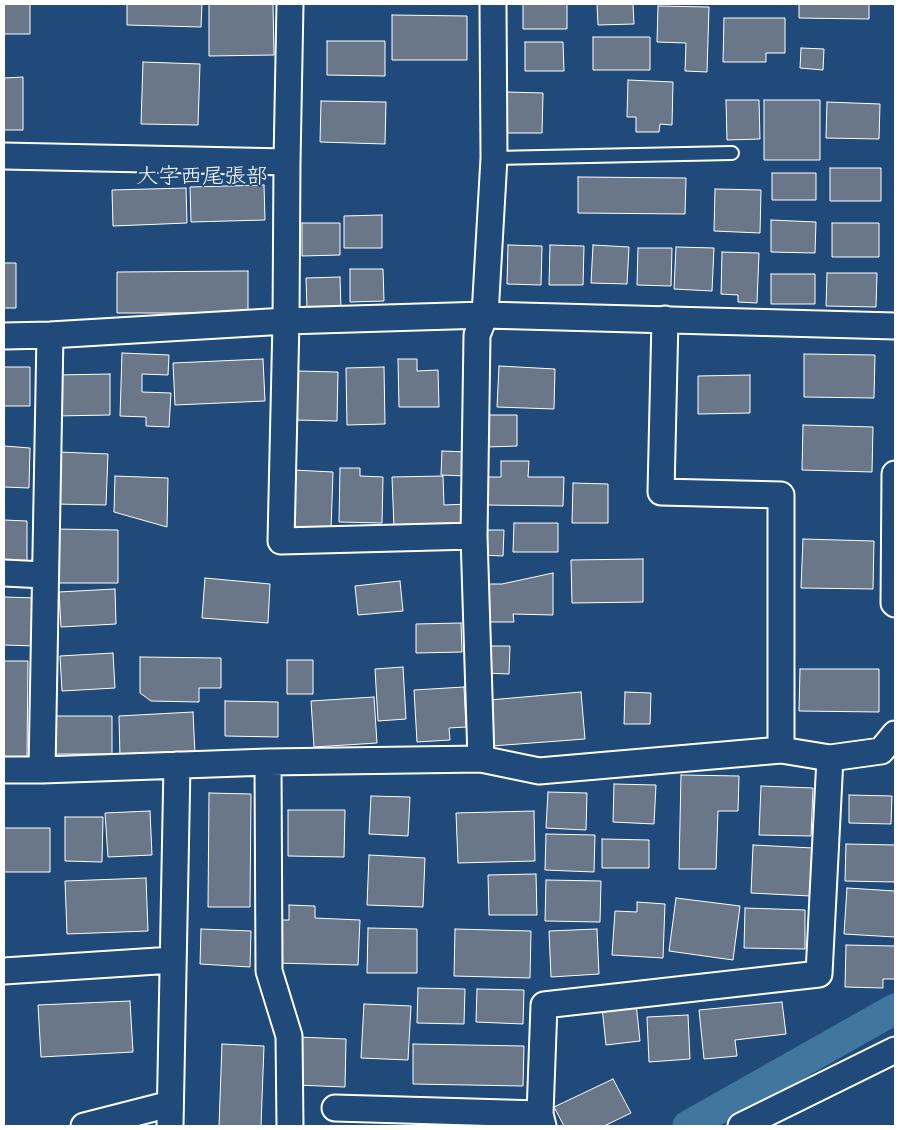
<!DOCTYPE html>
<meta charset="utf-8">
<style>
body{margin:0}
#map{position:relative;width:899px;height:1130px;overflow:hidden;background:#1f4a7a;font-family:Caveat,sans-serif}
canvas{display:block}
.frame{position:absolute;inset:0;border:5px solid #fff;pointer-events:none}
</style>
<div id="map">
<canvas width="899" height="1130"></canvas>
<div class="frame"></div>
</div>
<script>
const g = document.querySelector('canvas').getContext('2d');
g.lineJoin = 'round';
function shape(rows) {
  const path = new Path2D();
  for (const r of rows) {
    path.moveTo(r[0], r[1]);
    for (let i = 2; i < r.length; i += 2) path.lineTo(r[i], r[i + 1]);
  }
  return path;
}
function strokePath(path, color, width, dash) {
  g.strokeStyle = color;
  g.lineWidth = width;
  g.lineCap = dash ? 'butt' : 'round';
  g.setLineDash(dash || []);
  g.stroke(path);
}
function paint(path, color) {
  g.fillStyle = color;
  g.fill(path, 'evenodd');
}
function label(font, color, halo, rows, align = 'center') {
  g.font = font + ' Caveat,"Klee One",sans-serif';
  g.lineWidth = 4;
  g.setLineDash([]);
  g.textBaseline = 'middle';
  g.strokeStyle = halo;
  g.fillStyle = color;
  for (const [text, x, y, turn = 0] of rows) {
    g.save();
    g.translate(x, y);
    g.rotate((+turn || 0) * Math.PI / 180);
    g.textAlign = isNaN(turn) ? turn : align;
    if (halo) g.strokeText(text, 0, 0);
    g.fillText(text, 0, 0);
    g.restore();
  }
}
strokePath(shape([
 [688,1126,895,1009]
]), '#41769e', 31);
const building = shape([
 [4,4,30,4,30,34,4,34,4,4],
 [127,4,202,4,201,27,127,25,127,4],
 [209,4,273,4,274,55,209,56,209,4],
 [523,4,567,4,567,29,523,29,523,4],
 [597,4,633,4,634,24,598,25,597,4],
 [799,4,869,4,869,19,799,18,799,4],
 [658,6,709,7,707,72,685,71,686,43,657,42,658,6],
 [392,15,467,16,467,60,392,60,392,15],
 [724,18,785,18,785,53,766,53,766,62,723,62,724,18],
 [593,37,650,37,650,70,593,70,593,37],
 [327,41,385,41,385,76,327,75,327,41],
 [525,42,563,42,564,71,525,71,525,42],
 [801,48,824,49,823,70,800,68,801,48],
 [4,57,4,78,23,77,23,130,4,130,4,57],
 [143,62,200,64,198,125,141,124,143,62],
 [628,80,673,82,672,125,660,124,659,132,636,132,636,117,627,117,628,80],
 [507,92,543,93,542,133,506,133,507,92],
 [726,100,759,100,760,139,727,140,726,100],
 [764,100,820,100,820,160,764,160,764,100],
 [321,101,386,102,385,144,320,142,321,101],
 [827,102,880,104,879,139,826,138,827,102],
 [830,168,881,168,881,201,830,201,830,168],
 [772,173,816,173,816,200,772,200,772,173],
 [578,177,686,178,685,214,578,213,578,177],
 [264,185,265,220,191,222,190,187,264,185],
 [186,188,187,223,113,226,112,190,186,188],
 [715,189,761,190,760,233,714,231,715,189],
 [382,215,382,248,344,248,344,216,382,215],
 [771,220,816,222,815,253,771,252,771,220],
 [302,223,340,223,340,255,302,256,302,223],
 [832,223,879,223,879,257,832,257,832,223],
 [508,245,542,246,541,285,507,284,508,245],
 [550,245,584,246,583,285,549,285,550,245],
 [593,245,629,247,627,284,591,283,593,245],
 [676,247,714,248,712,291,674,289,676,247],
 [638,248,672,248,671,286,637,285,638,248],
 [722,252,759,253,757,303,738,302,738,295,721,294,722,252],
 [4,263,16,263,16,308,4,308,4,263],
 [350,269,383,269,384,301,350,302,350,269],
 [248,271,248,313,117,313,117,272,248,271],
 [827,273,877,273,876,307,826,306,827,273],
 [771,274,815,274,815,304,771,304,771,274],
 [340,277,341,309,307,310,306,278,340,277],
 [122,353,169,355,168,375,142,374,142,392,171,393,169,427,146,426,146,417,120,416,122,353],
 [804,354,875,355,874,398,804,397,804,354],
 [263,359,265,401,175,405,173,363,263,359],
 [398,359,417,359,417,371,438,370,439,407,399,407,398,359],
 [499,366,555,369,554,409,497,407,499,366],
 [4,367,30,367,30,406,4,406,4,367],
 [384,367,385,424,347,425,346,368,384,367],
 [297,371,338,372,337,421,295,420,297,371],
 [110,374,110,415,56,416,56,375,110,374],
 [750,375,750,413,698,414,698,376,750,375],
 [487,415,517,415,517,446,487,447,487,415],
 [803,425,873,427,872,472,802,470,803,425],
 [4,446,30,448,29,488,4,487,4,446],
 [442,451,468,452,467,476,441,475,442,451],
 [58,452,108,454,106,505,56,504,58,452],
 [501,461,529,461,528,477,564,477,563,506,484,505,484,477,501,477,501,461],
 [340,468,360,468,360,476,383,477,382,523,339,522,340,468],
 [293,470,333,472,331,530,291,529,293,470],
 [115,476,168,478,167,527,114,512,115,476],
 [443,476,444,505,469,504,470,526,394,528,392,477,443,476],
 [573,483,608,484,608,523,572,523,573,483],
 [4,520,27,521,27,564,4,564,4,520],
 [514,523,558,523,558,552,513,552,514,523],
 [53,529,118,530,118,583,52,583,53,529],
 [481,530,504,530,503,556,480,555,481,530],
 [803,539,874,541,873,589,801,588,803,539],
 [643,559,643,602,572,603,571,560,643,559],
 [553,573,553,615,513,614,514,622,482,622,482,584,502,584,553,573],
 [205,578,270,584,268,623,202,618,205,578],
 [400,581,403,611,358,615,355,586,400,581],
 [115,589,116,624,61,627,59,592,115,589],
 [4,597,37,598,36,646,4,645,4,597],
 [461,623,462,652,416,653,416,624,461,623],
 [484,646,510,646,509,674,483,673,484,646],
 [113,653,115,688,62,691,60,656,113,653],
 [140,657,221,658,221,688,199,688,199,702,151,701,140,693,140,657],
 [287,660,313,660,313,694,287,694,287,660],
 [4,661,28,661,27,758,4,758,4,661],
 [403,667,406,719,378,721,375,669,403,667],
 [800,669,879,669,879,712,799,711,800,669],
 [464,687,466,727,449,728,450,740,417,742,414,690,464,687],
 [581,692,585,739,492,746,489,700,581,692],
 [625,692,651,693,650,724,624,724,625,692],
 [374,697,377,743,314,747,311,701,374,697],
 [225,701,278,702,278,737,225,736,225,701],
 [193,712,195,754,120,758,119,716,193,712],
 [47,716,112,716,112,754,48,754,47,716],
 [681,775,739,776,738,811,718,811,716,869,679,869,681,775],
 [614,784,656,785,654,824,613,822,614,784],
 [761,786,813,788,811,836,759,835,761,786],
 [548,792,587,793,586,830,546,828,548,792],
 [209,793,251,794,250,907,208,907,209,793],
 [849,795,892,796,891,824,849,823,849,795],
 [371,796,410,797,408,836,369,834,371,796],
 [288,810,345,810,344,857,288,856,288,810],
 [150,811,152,855,108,857,105,813,150,811],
 [534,811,535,861,458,863,456,813,534,811],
 [65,817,103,817,102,862,65,861,65,817],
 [4,828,50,828,50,872,4,872,4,828],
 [546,834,595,835,594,872,545,870,546,834],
 [602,839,649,840,649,868,602,868,602,839],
 [846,844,895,845,895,882,845,881,846,844],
 [753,845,813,848,810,896,751,893,753,845],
 [369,855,425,858,423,907,367,905,369,855],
 [536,874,537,915,489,915,488,875,536,874],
 [146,878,148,931,67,934,65,881,146,878],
 [546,880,601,881,600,922,545,921,546,880],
 [847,888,895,891,895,937,844,934,847,888],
 [676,898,740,906,733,960,669,951,676,898],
 [637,902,665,904,663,958,612,955,615,911,637,912,637,902],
 [289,905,315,906,315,918,360,920,358,965,274,963,275,920,289,920,289,905],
 [745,908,805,910,805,949,744,948,745,908],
 [368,928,417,929,417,973,367,973,368,928],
 [201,929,251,931,250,967,200,964,201,929],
 [455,929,531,931,530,978,454,976,455,929],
 [597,929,599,974,551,977,549,931,597,929],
 [846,945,895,946,895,979,883,979,883,988,845,987,846,945],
 [418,988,465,989,464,1024,417,1023,418,988],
 [477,989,524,990,523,1024,476,1022,477,989],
 [130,1001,133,1052,41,1057,38,1005,130,1001],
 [782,1002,786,1034,735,1040,737,1056,704,1059,699,1010,782,1002],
 [636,1003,640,1041,606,1045,602,1007,636,1003],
 [364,1004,411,1006,408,1060,361,1058,364,1004],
 [688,1015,690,1059,649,1062,647,1017,688,1015],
 [297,1037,346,1039,345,1087,296,1085,297,1037],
 [222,1044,264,1046,261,1126,219,1126,222,1044],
 [413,1044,524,1046,523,1086,413,1084,413,1044],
 [613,1079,631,1113,604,1126,564,1126,554,1107,613,1079]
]);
paint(building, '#697788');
strokePath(building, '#fff', 1);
const lane = shape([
 [494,158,732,153]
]);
const street = shape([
 [290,4,287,162,286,321,281,541,474,536],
 [4,156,287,162],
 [665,319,661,492,781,495,781,750],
 [4,336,50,335,286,321,485,315,895,326],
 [895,474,894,603,895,604],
 [4,573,45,575],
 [481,759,474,536,477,335,485,315,494,158,493,4],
 [268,762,269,971,289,1036,290,1126],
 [4,770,42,770,268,762,481,759,539,771,781,750,830,758,881,751,895,734],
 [42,770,50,335],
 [4,971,173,960],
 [335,1108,540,1114],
 [84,1126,170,1104],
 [170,1126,177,765],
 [543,1126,540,1114,544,1005,819,974,830,758],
 [741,1126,895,1050]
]);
strokePath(lane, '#fff', 16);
strokePath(street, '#fff', 29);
strokePath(lane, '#1f4a7a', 12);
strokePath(street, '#1f4a7a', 25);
label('22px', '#fff', '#1f4a7a', [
 ["大字西尾張部",202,177]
]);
</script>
